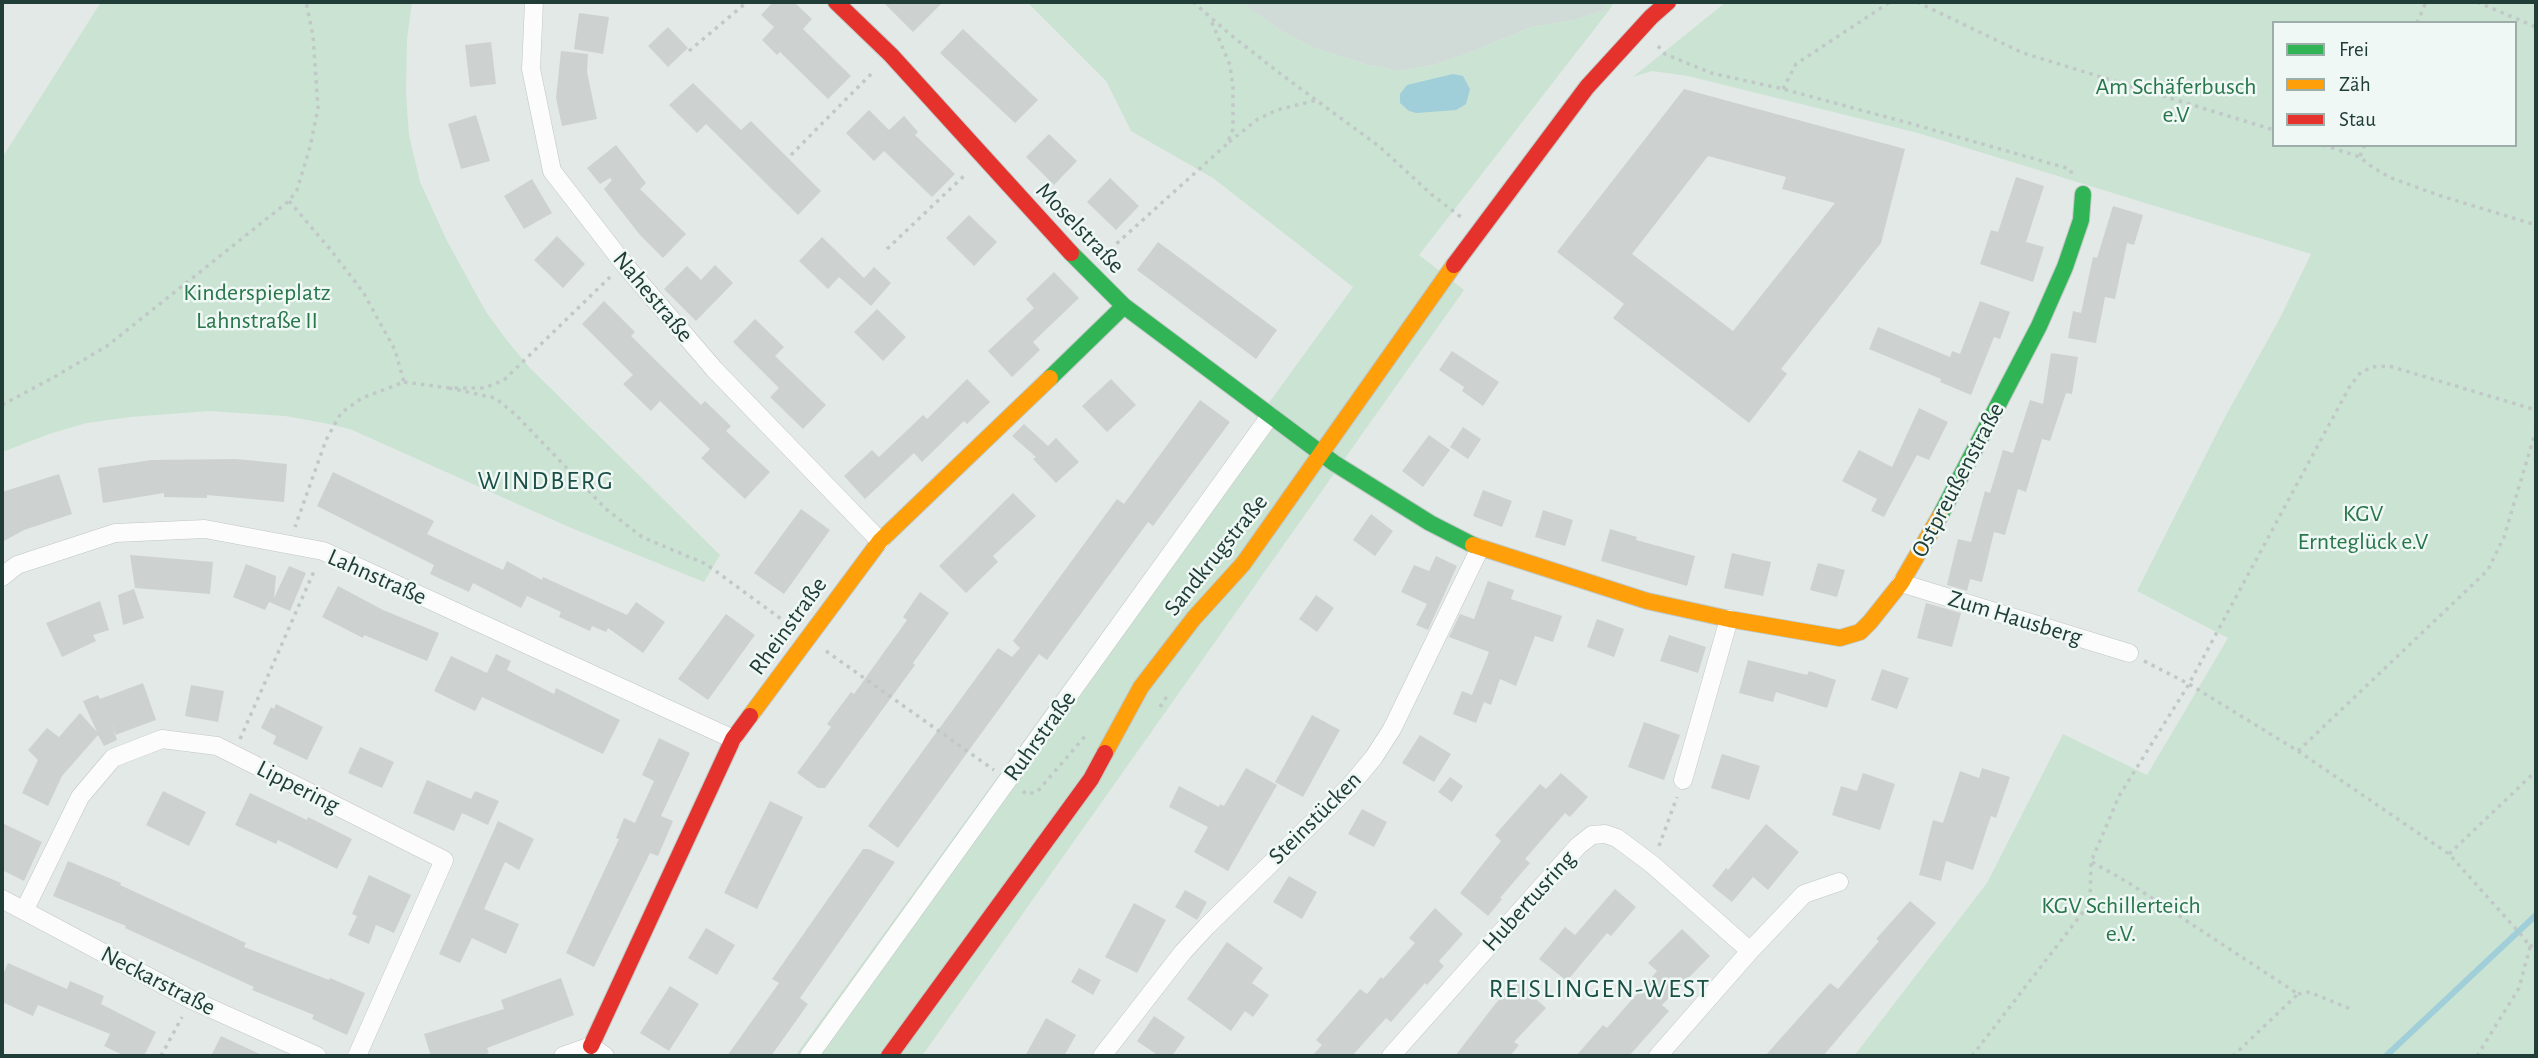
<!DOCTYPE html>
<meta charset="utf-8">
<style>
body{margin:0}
#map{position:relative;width:2538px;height:1058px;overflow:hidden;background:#e3e9e6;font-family:"Alegreya Sans",sans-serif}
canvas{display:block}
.frame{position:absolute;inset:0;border:4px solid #203d37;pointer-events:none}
.legend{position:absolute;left:2272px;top:21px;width:245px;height:126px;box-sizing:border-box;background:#f0f8f5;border:2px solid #9dada9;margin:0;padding:9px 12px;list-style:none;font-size:21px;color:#203d37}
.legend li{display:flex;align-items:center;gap:14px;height:35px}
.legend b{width:35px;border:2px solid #9dada9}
</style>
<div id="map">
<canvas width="2538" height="1058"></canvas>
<div class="frame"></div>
<ul class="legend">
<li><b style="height:9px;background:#30b455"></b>Frei</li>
<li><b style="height:9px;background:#ff9f0a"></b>Zäh</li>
<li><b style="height:9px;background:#e5322d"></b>Stau</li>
</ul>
</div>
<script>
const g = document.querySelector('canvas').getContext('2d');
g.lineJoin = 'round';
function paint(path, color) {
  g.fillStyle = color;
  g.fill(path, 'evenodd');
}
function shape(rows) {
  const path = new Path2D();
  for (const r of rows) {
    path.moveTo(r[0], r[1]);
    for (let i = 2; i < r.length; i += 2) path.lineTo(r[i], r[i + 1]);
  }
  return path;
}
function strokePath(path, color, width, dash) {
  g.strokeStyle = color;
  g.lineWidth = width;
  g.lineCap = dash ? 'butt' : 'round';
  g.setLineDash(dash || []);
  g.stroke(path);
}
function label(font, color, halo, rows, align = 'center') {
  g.font = font + ' "Alegreya Sans",sans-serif';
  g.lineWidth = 5;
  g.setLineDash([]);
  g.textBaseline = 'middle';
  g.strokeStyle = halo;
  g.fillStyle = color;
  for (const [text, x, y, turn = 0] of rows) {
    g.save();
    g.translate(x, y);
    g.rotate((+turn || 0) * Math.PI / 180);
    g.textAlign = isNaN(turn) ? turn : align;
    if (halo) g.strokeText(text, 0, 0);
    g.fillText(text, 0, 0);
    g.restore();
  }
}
paint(shape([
 [1241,2,1600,2,1610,9,1573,20,1531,27,1469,53,1433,65,1399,71,1368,65,1314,48,1281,31]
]), '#d0dad6');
paint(shape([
 [101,2,412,2,407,39,406,93,409,135,420,182,447,241,486,312,509,343,530,368,720,555,704,582,569,527,350,429,324,423,285,416,209,411,130,417,87,423,52,433,2,452,2,158],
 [1027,2,1241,2,1281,31,1314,48,1368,65,1399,71,1433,65,1469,53,1531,27,1573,20,1609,9,1600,2,1614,2,1610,9,1419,255,1464,290,922,1056,795,1056,1353,287,1213,178,1131,131,1106,81],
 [1726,2,2536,2,2536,1056,1854,1056,1987,883,2063,734,2147,775,2228,638,2137,591,2225,417,2280,318,2311,254,1918,133,1688,76,1652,71,1633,77],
 [2274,23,2515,23,2515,145,2274,145]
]), '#cbe3d3');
paint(shape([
 [1453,74,1463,76,1470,89,1466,104,1456,110,1416,113,1409,111,1400,103,1400,94,1407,85]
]), '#a0ced9');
strokePath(shape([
 [2386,1056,2536,915]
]), '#a0ced9', 6);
paint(shape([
 [773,2,794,2,812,19,803,29,851,76,828,99,780,52,777,55,762,40,774,27,761,15],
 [883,2,943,2,913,32],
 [579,13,609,17,603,54,574,49],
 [668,27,688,48,668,67,648,46],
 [963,29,1038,100,1015,123,940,53],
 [491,42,496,84,470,87,465,45],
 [561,51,588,54,587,72,597,119,562,126,556,98],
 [693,83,741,130,751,121,821,191,798,215,706,124,697,133,669,105],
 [1684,89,1905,149,1881,243,1781,369,1787,374,1749,423,1613,318,1624,304,1557,252],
 [1708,156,1786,177,1782,189,1835,203,1733,331,1632,254],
 [869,110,889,130,904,116,918,132,915,135,955,174,932,197,884,151,874,161,846,133],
 [476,115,490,161,461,169,448,124],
 [1049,134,1077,161,1054,185,1026,157],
 [616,145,646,183,640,189,686,234,663,258,640,235,604,189,612,180,610,178,600,184,587,168],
 [2016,177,2044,186,2026,242,2044,247,2033,282,1980,264,1991,230,1998,232],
 [1110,178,1139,206,1116,230,1087,202],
 [532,179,552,213,524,229,504,196],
 [2113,206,2143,215,2134,245,2127,243,2115,299,2105,297,2096,343,2068,338,2073,311,2081,313,2093,257,2097,258],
 [969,215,997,242,974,266,946,238],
 [557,236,585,264,563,288,534,260],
 [822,237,864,278,874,267,891,283,871,306,839,277,828,289,799,261],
 [1158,242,1277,330,1256,359,1137,270],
 [715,265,733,283,696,321,664,289,687,266,701,280],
 [1054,272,1079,298,1033,342,1040,350,1012,377,988,351,1034,308,1026,299],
 [604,301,635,332,631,336,701,405,705,401,731,426,726,431,770,472,745,499,701,458,710,449,660,401,651,411,623,384,633,375,582,324],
 [1980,301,2010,312,2000,339,1994,337,1971,395,1940,382,1941,379,1869,349,1878,327,1950,357,1952,351,1960,354],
 [877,309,906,337,883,361,854,332],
 [755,319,784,347,775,356,826,405,803,429,770,397,779,388,733,342],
 [1452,351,1499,382,1483,406,1462,391,1464,387,1439,370],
 [2051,353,2078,357,2072,394,2066,393,2050,441,2042,439,2026,492,2018,489,2005,535,1994,532,1982,582,1970,579,1967,591,1947,585,1958,539,1971,542,1985,491,1990,493,2003,450,2013,453,2030,400,2043,404],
 [967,379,990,402,967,424,964,421,922,462,914,453,865,499,844,476,872,450,879,457,923,415,927,419],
 [1111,379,1136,405,1107,432,1082,406],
 [1200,400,1230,422,1153,526,1148,522,1047,660,1039,654,898,848,868,826,998,648,1012,657,1020,648,1013,641,1117,499,1124,504],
 [1919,408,1948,422,1929,460,1917,455,1884,517,1871,511,1877,499,1842,481,1859,450,1892,467],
 [1024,424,1048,446,1056,438,1079,462,1056,483,1033,459,1036,457,1012,436],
 [1463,427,1481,439,1468,459,1450,447],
 [1429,435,1450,450,1423,487,1402,471],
 [236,459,287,464,284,502,207,495,207,498,164,497,164,493,103,503,98,468,151,460],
 [333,472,434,521,427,534,503,570,507,561,542,580,543,577,627,615,636,602,665,622,643,653,608,628,606,632,592,626,590,631,559,617,561,612,527,596,521,608,473,583,469,592,430,574,434,565,317,506],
 [59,474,72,514,24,530,2,542,2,492],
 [1483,490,1512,501,1502,527,1473,516],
 [1013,493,1036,516,993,556,998,562,966,593,939,566],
 [801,509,830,530,784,594,754,573],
 [1543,510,1573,520,1565,546,1535,537],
 [1371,514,1393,531,1375,556,1353,540],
 [1610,529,1637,537,1636,540,1695,556,1687,586,1601,561],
 [1732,553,1771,562,1763,596,1724,588],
 [130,555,213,562,210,594,135,588],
 [1436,556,1457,566,1428,630,1416,625,1427,604,1401,592,1414,565,1429,571],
 [1818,563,1845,570,1837,597,1810,590],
 [246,564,276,576,274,598,289,566,306,573,290,611,269,602,265,610,233,597],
 [1488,581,1514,590,1511,599,1562,616,1553,642,1535,636,1516,686,1500,679,1491,705,1484,702,1476,723,1453,714,1462,691,1472,695,1489,652,1449,637,1460,614,1474,619],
 [338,586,383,610,439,633,427,661,364,635,363,638,322,617],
 [134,589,144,618,123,625,118,595],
 [920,592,949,613,913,663,915,665,825,788,818,788,797,773,831,727,827,724,851,692,854,694,907,620,903,617],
 [1316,595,1334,608,1317,632,1299,619],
 [100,601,109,630,93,635,96,641,62,657,46,623],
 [1926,603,1961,613,1952,647,1917,638],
 [726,614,755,635,708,700,678,679],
 [1597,619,1624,629,1614,657,1587,647],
 [1669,635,1706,647,1698,673,1660,661],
 [496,654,511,661,507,670,554,694,556,688,620,720,603,754,482,697,475,711,434,691,451,656,487,673],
 [1748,660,1807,675,1809,671,1836,680,1827,708,1776,692,1773,702,1739,693],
 [1882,669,1909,678,1897,709,1871,700],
 [143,683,156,720,115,735,111,721,117,740,104,746,98,735,62,776,48,806,22,793,38,760,28,750,47,728,59,737,80,713,97,732,83,701,98,695,100,699],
 [191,685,224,691,218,722,185,716],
 [276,704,323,727,307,760,273,744,276,736,261,728,271,707,274,709],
 [1312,715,1340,730,1303,797,1275,782],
 [1644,722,1680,735,1664,780,1628,767],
 [1420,735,1451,754,1434,782,1402,763],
 [659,738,690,753,661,816,673,821,658,856,650,853,594,967,566,953,619,839,616,838,624,818,635,823,654,781,642,775],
 [360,747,394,762,382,788,348,773],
 [1722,754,1760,766,1749,800,1711,788],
 [1246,768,1277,785,1228,871,1194,852,1208,827,1169,807,1179,786,1219,807,1220,804,1224,806],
 [1982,768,2010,777,1996,818,1991,816,1973,870,1946,861,1941,881,1919,875,1933,820,1943,823,1960,771,1979,778],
 [1561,773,1588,797,1570,817,1565,813,1525,859,1530,863,1500,898,1502,899,1488,916,1460,893,1501,841,1495,835,1540,784,1546,789],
 [1863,773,1895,784,1880,830,1832,815,1841,786,1857,791],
 [1450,777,1463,786,1452,802,1438,792],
 [427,780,471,799,475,791,499,801,488,825,462,813,454,831,413,813],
 [163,791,206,812,189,846,146,825],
 [250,793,307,820,308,817,352,839,337,869,278,840,276,844,235,825],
 [770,801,803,817,757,909,724,893],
 [1362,809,1387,822,1374,847,1348,834],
 [498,821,534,839,519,870,505,862,484,909,519,924,506,954,472,938,460,963,439,954],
 [2,823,42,842,24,881,2,870],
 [1766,824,1799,852,1768,890,1753,877,1732,902,1712,886,1726,868,1728,870],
 [863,849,869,849,895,862,800,998,808,1004,771,1056,727,1056,779,983,772,979],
 [68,861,121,883,120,885,246,943,244,947,329,980,330,978,365,993,347,1035,312,1019,314,1015,252,990,254,987,125,928,126,926,53,896],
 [369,875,411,895,394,933,376,925,369,944,348,935,357,916,352,914],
 [1289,876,1317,892,1302,919,1273,902],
 [1615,889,1636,907,1611,936,1607,933,1567,981,1539,959,1565,927,1575,935],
 [1185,890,1207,902,1197,920,1175,907],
 [1910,901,1936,923,1823,1056,1765,1056,1830,983,1838,989,1879,941,1876,939],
 [1134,903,1166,920,1137,973,1105,957],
 [1435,908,1463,934,1439,961,1444,966,1427,985,1425,983,1391,1022,1386,1018,1352,1056,1312,1056,1322,1045,1316,1040,1360,989,1367,994,1381,977,1383,979,1415,943,1409,938],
 [706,928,735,945,717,975,688,958],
 [1682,929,1710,956,1662,1005,1669,1011,1629,1056,1576,1056,1603,1025,1607,1028,1657,971,1648,963],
 [1227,942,1263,968,1252,983,1269,995,1253,1017,1245,1011,1231,1031,1187,999],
 [8,963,67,989,70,981,104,996,101,1004,156,1032,144,1056,125,1056,104,1046,110,1034,38,1005,33,1016,2,1002,2,977],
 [1079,968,1101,980,1093,995,1071,982],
 [561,978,574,1015,487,1048,489,1053,477,1056,431,1056,424,1034,504,1009,501,1000],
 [1516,981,1546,1008,1514,1042,1519,1045,1510,1056,1455,1056,1496,1003],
 [670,986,699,1004,669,1051,640,1033],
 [1154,1016,1185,1037,1172,1056,1159,1056,1137,1041],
 [1046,1018,1076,1035,1064,1056,1025,1056],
 [221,1036,264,1056,211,1056]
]), '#cdd2d0');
const street = shape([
 [534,2,531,69,552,171,624,264,714,369,880,541],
 [2,577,17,565,115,533,205,529,323,551,733,739],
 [1901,583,2129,653],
 [1683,780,1729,619],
 [2,899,192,1000,317,1056],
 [24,911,80,797,113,758,162,739,217,746,444,860,357,1056],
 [1750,951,1804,894,1839,882],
 [563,1056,591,1046,605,1056],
 [809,1056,1270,416],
 [1102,1056,1183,952,1207,926,1350,786,1374,757,1392,729,1480,548],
 [1391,1056,1578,846,1592,835,1605,834,1617,838,1653,865,1750,951,1658,1056]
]);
const fast = shape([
 [1071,253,1124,306,1334,463,1430,523,1473,545],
 [1050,378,1124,306],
 [1940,516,2039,326,2065,267,2081,220,2083,194]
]);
const slow = shape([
 [1473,545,1647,601,1729,619,1840,638,1860,632,1870,622,1901,583,1940,516],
 [750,716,880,541,1050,378],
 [1105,753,1141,687,1194,618,1243,564,1454,265]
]);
const jam = shape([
 [836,2,891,55,1071,253],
 [1454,265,1587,87,1651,17,1668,2],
 [591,1046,733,739,750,716],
 [889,1056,1091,779,1105,753]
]);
strokePath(street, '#c0c6c4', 19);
strokePath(fast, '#bec7c4', 18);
strokePath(slow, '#bec7c4', 18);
strokePath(jam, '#bec7c4', 18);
strokePath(shape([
 [1193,2,1232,36,1282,75,1380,147,1431,194,1461,217],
 [1917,2,2023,53,2274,130],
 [2477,2,2536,27],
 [2417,23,2426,2],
 [1658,46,1665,54,1711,73,1783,89,1916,125,2070,169,2072,174],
 [689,51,747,2],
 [1783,89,1796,64,1890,2],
 [1229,142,1258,119,1277,110,1317,100],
 [2323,145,2360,157,2372,167,2391,178,2441,196,2536,225],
 [791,155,874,71],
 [2360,156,2365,145],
 [289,201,330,249,363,292,395,350,404,382,362,398,341,413,326,440,295,527],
 [887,249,966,174],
 [1104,255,1227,144,1233,129,1233,88,1230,65,1210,18],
 [404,382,449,388,484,388,504,380,610,277],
 [449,388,495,398,515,414,606,509,642,537,706,564,788,624],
 [2,405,56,376,107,346,289,201,297,190,310,147,318,108,313,36,306,2],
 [826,651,994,770],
 [2144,661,2189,684,2298,751,2449,854,2524,938,2530,947,2519,988,2477,1056],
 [1160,707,1169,693],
 [240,739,315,569],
 [2298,751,2488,570,2504,537,2536,430],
 [1023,791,1026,794,1037,792,1086,735],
 [1659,846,1677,797],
 [2449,854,2536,771],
 [2092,862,2129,883,2298,994,2233,1056],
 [2530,947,2536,941],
 [2298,994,2307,992,2314,994,2351,1009],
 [161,1056,182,1017],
 [1972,1056,2090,903,2091,862,2119,796,2189,684,2350,386,2361,372,2373,367,2389,366,2536,410]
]), '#c0c9c7', 3.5, [3.5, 5]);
strokePath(street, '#fbfcfb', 18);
strokePath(fast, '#30b455', 16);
strokePath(slow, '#ff9f0a', 16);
strokePath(jam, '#e5322d', 16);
label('24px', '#28764b', '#f0f8f5', [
 ["Am Schäferbusch",2176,87],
 ["e.V",2176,115],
 ["Kinderspieplatz",257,293],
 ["Lahnstraße II",257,321],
 ["KGV",2363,514],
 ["Ernteglück e.V",2363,542],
 ["KGV Schillerteich",2121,906],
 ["e.V.",2121,934]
]);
label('24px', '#203d37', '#f0f8f5', [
 ["Moselstraße",1080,228,46],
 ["Nahestraße",653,297,50],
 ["Ostpreußenstraße",1958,480,-62],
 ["Sandkrugstraße",1216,555,-51],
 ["Lahnstraße",377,577,24],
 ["Zum Hausberg",2015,618,17],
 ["Rheinstraße",788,626,-54],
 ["Ruhrstraße",1040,736,-54],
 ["Lippering",298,787,27],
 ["Steinstücken",1315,818,-45],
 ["Hubertusring",1529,901,-48],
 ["Neckarstraße",158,981,27]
]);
g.letterSpacing = '2px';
label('26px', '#1a5046', '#f0f8f5', [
 ["WINDBERG",546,481],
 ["REISLINGEN-WEST",1600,989]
]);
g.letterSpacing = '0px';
</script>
